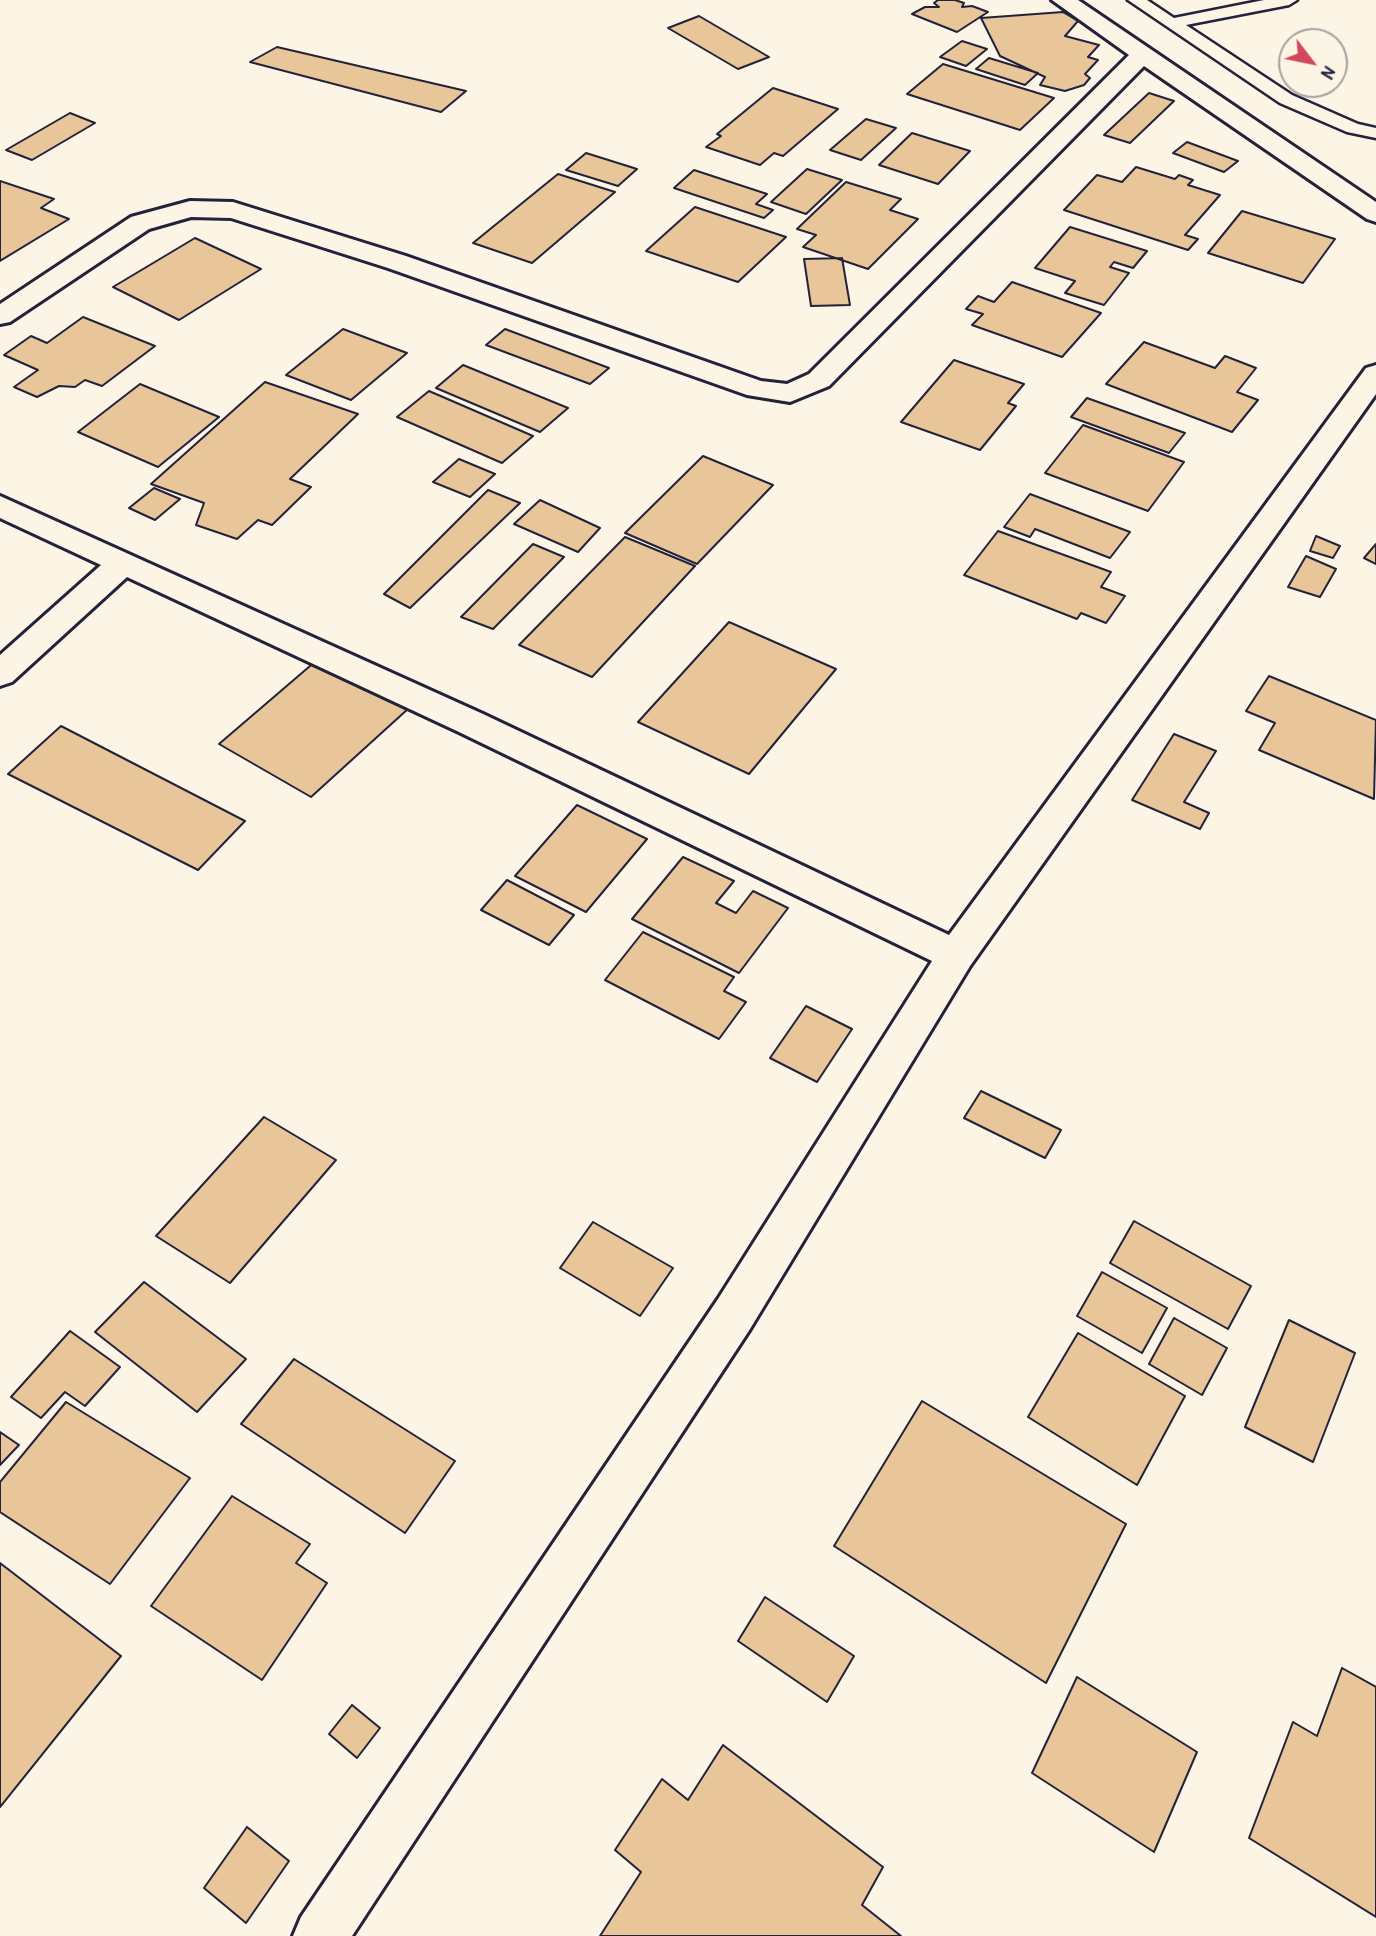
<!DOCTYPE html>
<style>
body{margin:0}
#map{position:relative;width:1376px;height:1936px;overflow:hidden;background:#fcf5e5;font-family:"Patrick Hand",sans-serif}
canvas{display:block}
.north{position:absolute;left:1278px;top:28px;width:70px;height:70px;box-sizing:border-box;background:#fcf5e5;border:2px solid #a5a1a1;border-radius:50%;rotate:122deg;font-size:19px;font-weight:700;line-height:28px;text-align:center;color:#22223b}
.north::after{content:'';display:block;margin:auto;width:24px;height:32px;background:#d1495b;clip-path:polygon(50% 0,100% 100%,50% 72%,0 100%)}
</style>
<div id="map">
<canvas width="1376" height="1936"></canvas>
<div class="north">N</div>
</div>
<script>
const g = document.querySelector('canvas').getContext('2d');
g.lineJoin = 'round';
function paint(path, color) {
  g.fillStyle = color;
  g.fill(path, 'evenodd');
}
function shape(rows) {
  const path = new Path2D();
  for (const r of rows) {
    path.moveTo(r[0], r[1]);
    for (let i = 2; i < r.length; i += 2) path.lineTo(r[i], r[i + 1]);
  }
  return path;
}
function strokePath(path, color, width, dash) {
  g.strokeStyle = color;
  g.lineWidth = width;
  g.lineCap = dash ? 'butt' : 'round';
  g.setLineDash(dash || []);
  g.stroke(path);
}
const building = shape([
 [938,0,955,0,964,3,962,7,972,6,988,12,957,32,912,14,925,7,939,7,934,3,938,0],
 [1063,12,1078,21,1065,36,1099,45,1088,57,1098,60,1085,74,1090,78,1084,85,1065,91,1040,85,1045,77,1000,56,981,18,1063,12],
 [699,16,769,57,738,69,668,28,699,16],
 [962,41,987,49,966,66,940,57,962,41],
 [277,47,466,91,441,112,250,62,277,47],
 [989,58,1038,73,1025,85,976,69,989,58],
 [943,64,1054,98,1020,130,907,94,943,64],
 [773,88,838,109,783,156,774,153,760,165,706,147,721,136,717,134,773,88],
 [1149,93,1174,101,1130,143,1104,135,1149,93],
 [70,113,95,123,32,160,6,150,70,113],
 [866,119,896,128,861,160,830,150,866,119],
 [912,133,970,151,938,184,879,165,912,133],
 [1187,142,1238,161,1224,172,1173,153,1187,142],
 [586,153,637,169,618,186,566,170,586,153],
 [1136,167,1175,179,1179,175,1193,180,1188,185,1220,195,1185,235,1198,239,1188,250,1064,210,1097,175,1122,182,1136,167],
 [807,169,842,180,806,214,771,202,807,169],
 [694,170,767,194,756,204,773,210,764,218,674,188,694,170],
 [558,174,615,192,532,263,473,243,558,174],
 [0,181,54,199,41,208,69,219,0,261,0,181],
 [846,182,901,199,890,210,918,219,868,269,803,247,816,235,797,229,846,182],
 [695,207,786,237,738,282,646,251,695,207],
 [1242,211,1335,239,1303,283,1208,253,1242,211],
 [1070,227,1147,251,1133,268,1114,262,1110,267,1129,273,1104,305,1065,293,1075,281,1035,268,1070,227],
 [195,238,261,269,179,320,113,287,195,238],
 [842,258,850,305,811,306,804,259,842,258],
 [1012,282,1101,313,1062,357,972,325,983,314,966,309,978,296,994,302,1012,282],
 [83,317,155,346,102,386,85,380,75,387,59,386,37,397,14,387,38,370,4,355,31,336,47,343,83,317],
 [343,329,407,353,351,400,286,375,343,329],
 [505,329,609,368,590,384,486,345,505,329],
 [1144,342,1215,368,1225,356,1256,368,1237,392,1258,400,1232,432,1106,384,1144,342],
 [954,360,1024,384,1008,403,1016,406,980,450,901,422,954,360],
 [463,365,568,408,540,432,436,388,463,365],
 [265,382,358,414,290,479,311,487,272,525,258,520,237,539,196,525,204,503,151,484,265,382],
 [140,384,219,417,158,467,78,432,140,384],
 [429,391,533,436,502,463,397,417,429,391],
 [1087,398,1185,433,1169,453,1071,417,1087,398],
 [1083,425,1184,462,1148,511,1045,473,1083,425],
 [703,456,773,485,697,564,625,533,703,456],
 [459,459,495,474,470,497,433,482,459,459],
 [154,488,180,499,155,520,129,508,154,488],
 [488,490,520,503,410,608,384,594,488,490],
 [1030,494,1130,532,1110,558,1035,529,1030,537,1004,527,1030,494],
 [540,500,600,528,578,552,514,524,540,500],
 [998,531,1111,572,1101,587,1125,596,1106,623,1081,613,1077,619,964,575,998,531],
 [1316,536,1340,546,1333,558,1310,551,1316,536],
 [625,537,695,566,592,677,519,645,625,537],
 [533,544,564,557,493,629,461,617,533,544],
 [1376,544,1376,564,1364,558,1376,544],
 [1306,556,1336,569,1320,597,1288,587,1306,556],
 [729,622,836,669,749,774,638,722,729,622],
 [317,660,409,708,311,797,219,744,317,660],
 [1269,676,1376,720,1374,799,1259,750,1275,723,1246,711,1269,676],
 [61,726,245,821,198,870,8,774,61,726],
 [1174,734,1216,751,1184,802,1209,813,1200,829,1132,800,1174,734],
 [577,805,647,839,586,912,515,876,577,805],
 [683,857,734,881,716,903,736,913,753,891,788,908,739,973,632,919,683,857],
 [507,880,574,915,549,945,481,910,507,880],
 [643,932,734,977,724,991,746,1002,719,1039,605,980,643,932],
 [806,1006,852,1029,817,1082,770,1058,806,1006],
 [981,1091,1061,1130,1045,1158,964,1118,981,1091],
 [264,1117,336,1160,230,1283,156,1236,264,1117],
 [1134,1221,1251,1286,1228,1329,1110,1263,1134,1221],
 [593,1222,673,1268,640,1316,560,1268,593,1222],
 [1102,1272,1167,1308,1142,1353,1077,1316,1102,1272],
 [144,1282,246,1359,197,1412,95,1332,144,1282],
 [1174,1318,1227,1348,1202,1395,1149,1364,1174,1318],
 [1289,1320,1355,1353,1313,1462,1245,1427,1289,1320],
 [70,1331,120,1367,85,1406,65,1392,41,1418,11,1397,70,1331],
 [1078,1333,1185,1396,1137,1485,1028,1417,1078,1333],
 [294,1359,455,1461,405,1533,241,1424,294,1359],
 [922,1401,1126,1524,1046,1683,834,1546,922,1401],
 [66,1402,190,1478,110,1584,0,1512,0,1482,66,1402],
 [0,1432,19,1445,0,1465,0,1432],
 [232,1496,310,1544,296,1563,327,1583,262,1680,151,1606,232,1496],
 [0,1563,121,1656,0,1807,0,1563],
 [765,1597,854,1656,827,1702,738,1641,765,1597],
 [1342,1668,1376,1687,1376,1917,1249,1838,1293,1722,1317,1736,1342,1668],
 [1077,1677,1197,1752,1154,1852,1032,1773,1077,1677],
 [352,1705,380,1728,357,1758,329,1734,352,1705],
 [723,1745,883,1867,862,1905,901,1936,600,1936,641,1872,615,1850,662,1779,688,1800,723,1745],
 [247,1827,289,1861,246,1923,204,1888,247,1827]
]);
paint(building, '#e9c59a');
strokePath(building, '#22223b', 2);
const service = shape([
 [1128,0,1147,0,1174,18,1264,0,1297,0,1289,5,1186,25,1292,95,1358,124,1376,128,1376,138,1347,132,1280,103,1128,0]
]);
const minor = shape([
 [1052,0,1078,0,1376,202,1376,222,1367,219,1144,66,829,386,790,402,747,395,388,268,231,218,191,217,149,229,10,322,0,324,0,304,131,217,190,201,233,202,406,256,761,381,787,384,809,374,1129,55,1052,0],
 [1376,365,1376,394,970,966,750,1329,352,1936,293,1936,301,1917,718,1299,932,961,459,732,127,577,12,682,0,686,0,655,101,565,0,518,0,496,483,714,949,935,1366,368,1376,365]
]);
strokePath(service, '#22223b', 5);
strokePath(minor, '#22223b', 6);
paint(service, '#fcf5e5');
paint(minor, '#fcf5e5');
</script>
